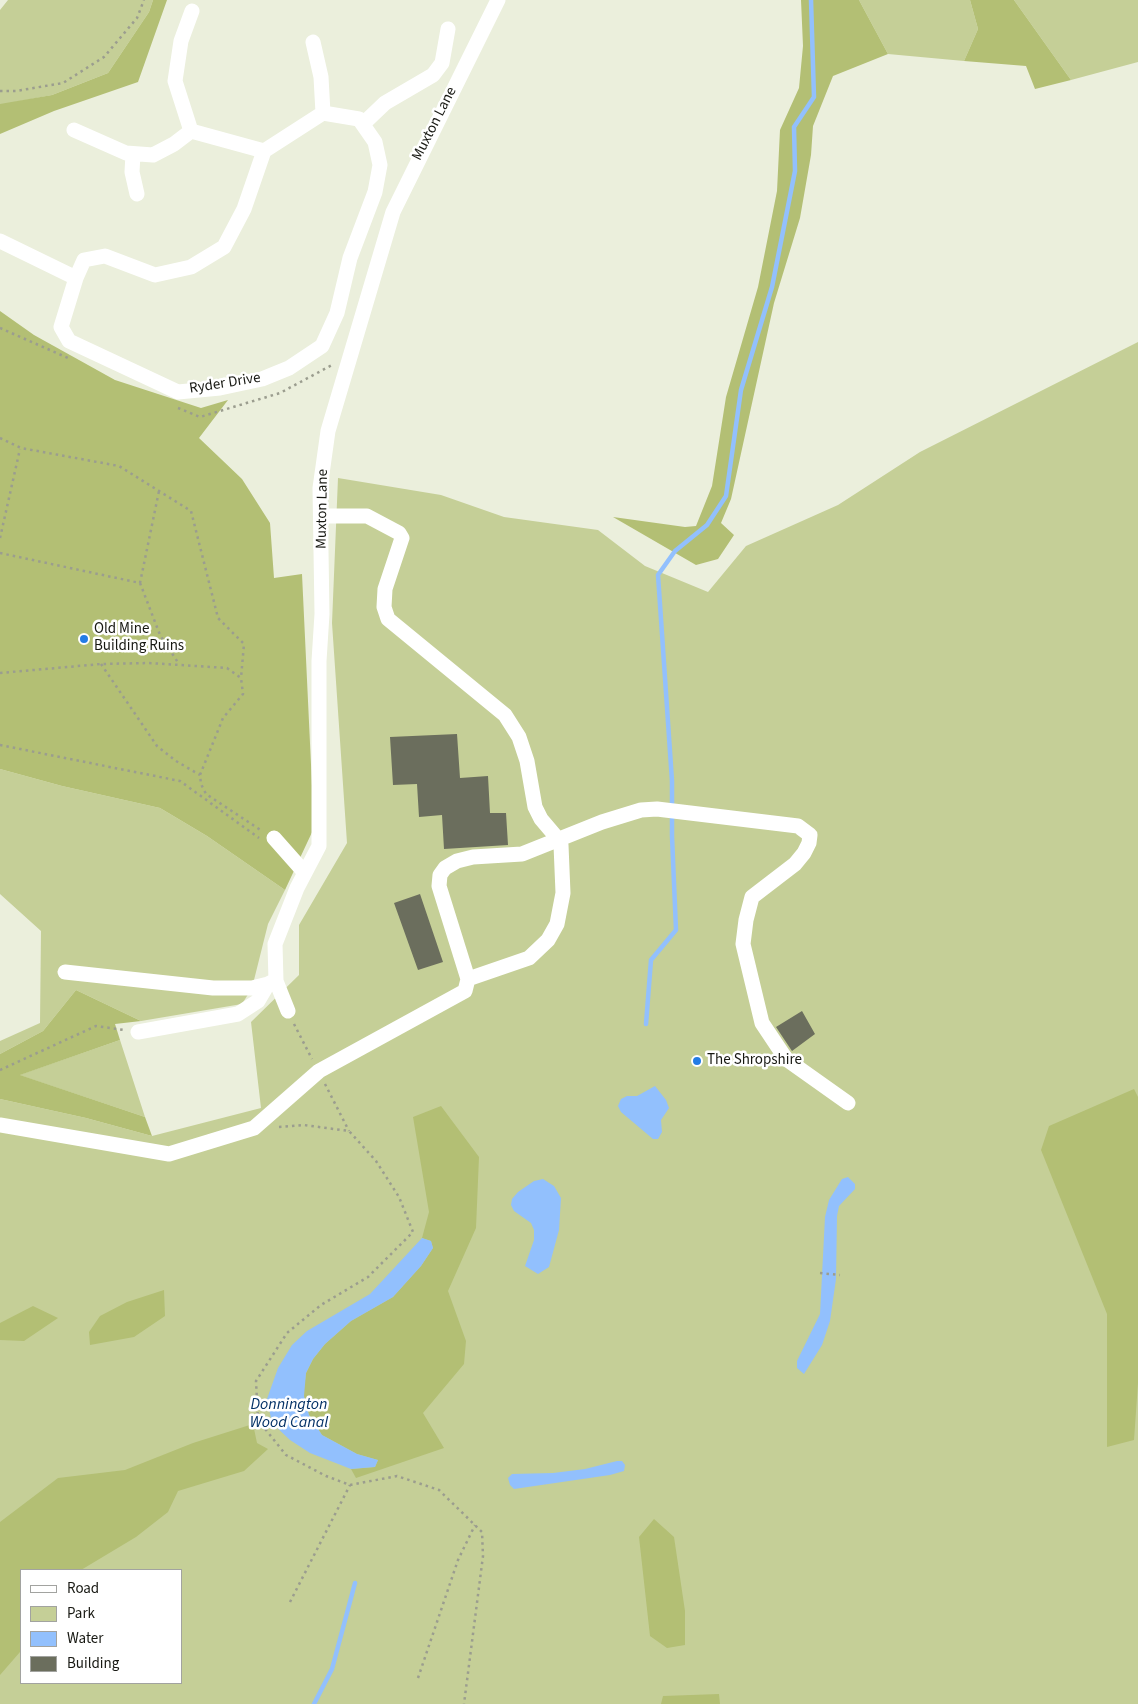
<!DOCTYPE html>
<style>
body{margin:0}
#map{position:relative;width:1138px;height:1704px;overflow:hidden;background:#ebefdc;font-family:"Source Sans 3",sans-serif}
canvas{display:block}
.legend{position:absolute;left:20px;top:1569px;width:162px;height:115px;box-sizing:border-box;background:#fff;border:1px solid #a2a3a0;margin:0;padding:6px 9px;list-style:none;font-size:15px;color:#171812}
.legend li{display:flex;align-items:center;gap:10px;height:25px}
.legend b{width:25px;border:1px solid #a2a3a0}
</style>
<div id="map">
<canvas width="1138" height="1704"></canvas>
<ul class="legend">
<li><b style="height:6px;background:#fff"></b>Road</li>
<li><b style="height:14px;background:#c5cf97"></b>Park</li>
<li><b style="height:14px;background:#92c0fd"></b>Water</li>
<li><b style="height:14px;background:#6b6e5d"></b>Building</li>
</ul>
</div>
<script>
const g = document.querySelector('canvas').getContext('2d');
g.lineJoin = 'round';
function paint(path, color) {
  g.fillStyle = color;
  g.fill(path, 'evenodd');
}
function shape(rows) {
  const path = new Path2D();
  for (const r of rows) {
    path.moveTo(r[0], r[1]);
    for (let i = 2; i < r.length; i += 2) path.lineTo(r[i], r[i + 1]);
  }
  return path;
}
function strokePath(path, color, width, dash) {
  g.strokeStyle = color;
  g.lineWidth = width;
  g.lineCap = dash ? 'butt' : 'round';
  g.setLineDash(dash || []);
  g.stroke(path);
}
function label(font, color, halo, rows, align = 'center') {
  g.font = font + ' "Source Sans 3",sans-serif';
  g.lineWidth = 5;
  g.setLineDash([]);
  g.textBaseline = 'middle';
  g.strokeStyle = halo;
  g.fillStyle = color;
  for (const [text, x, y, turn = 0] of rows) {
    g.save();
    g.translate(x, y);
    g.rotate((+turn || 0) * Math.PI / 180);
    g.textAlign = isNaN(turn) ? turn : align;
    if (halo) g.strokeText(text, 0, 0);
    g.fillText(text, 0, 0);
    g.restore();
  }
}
paint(shape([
 [8,0,153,0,149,12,108,73,52,95,0,105,0,10],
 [859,0,970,0,978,29,964,61,888,54],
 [1014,0,1138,0,1138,62,1071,80],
 [1138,342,1138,1704,0,1704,0,1099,86,1118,152,1136,261,1108,251,1022,299,975,299,925,347,843,332,623,338,478,441,495,504,517,598,530,645,566,708,592,746,546,838,505,920,452],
 [21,1570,181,1570,181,1683,21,1683],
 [0,769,62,786,160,808,207,836,285,890,268,924,252,988,242,1004,141,1021,76,990,43,1031,0,1054,0,1041,40,1023,41,931,0,894],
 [120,1040,145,1117,19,1075]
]), '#c5cf97');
paint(shape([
 [153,0,167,0,138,82,54,111,0,134,0,104,52,95,108,73,149,12],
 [801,0,859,0,888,54,833,76,813,126,811,155,800,218,774,303,731,499,721,523,734,535,718,559,696,565,613,517,685,527,696,526,712,486,726,397,758,287,777,191,780,130,799,88,803,46],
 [970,0,1014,0,1071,80,1035,89,1026,66,964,61,978,29],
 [0,311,34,335,115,380,201,408,228,400,199,438,242,479,270,523,274,578,302,574,314,828,285,890,207,836,160,808,62,786,0,769],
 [76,990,141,1021,115,1024,120,1040,20,1075,145,1117,152,1136,86,1118,0,1099,0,1054,43,1031],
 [1134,1089,1138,1097,1138,1383,1134,1440,1107,1447,1107,1314,1041,1150,1049,1126],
 [441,1106,479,1157,476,1228,448,1291,466,1341,464,1364,423,1413,444,1448,356,1478,351,1469,375,1467,378,1460,357,1454,322,1435,309,1415,303,1396,306,1373,313,1359,325,1344,351,1321,393,1297,421,1266,433,1248,431,1241,422,1238,429,1212,413,1117],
 [164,1290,165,1316,134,1337,90,1345,89,1332,100,1316,127,1302],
 [33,1306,58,1318,24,1341,0,1340,0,1323],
 [253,1424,257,1443,268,1449,244,1471,178,1491,168,1512,136,1537,81,1570,21,1570,20,1652,0,1675,0,1522,58,1478,125,1470,193,1443],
 [654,1519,674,1537,685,1611,685,1645,667,1648,650,1636,639,1537],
 [719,1694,720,1704,661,1704,663,1696]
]), '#b3bf74');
paint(shape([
 [655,1086,666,1100,669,1108,661,1120,662,1132,658,1139,653,1139,621,1112,618,1106,621,1099,627,1096,637,1096],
 [848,1177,855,1184,855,1189,839,1206,837,1216,836,1279,830,1321,822,1345,804,1374,797,1368,797,1361,820,1314,825,1217,829,1200,842,1179],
 [543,1179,554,1186,561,1198,559,1230,549,1267,538,1274,525,1266,534,1240,534,1230,531,1223,514,1211,511,1205,512,1199,518,1192,534,1181],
 [422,1238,431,1241,433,1248,421,1266,393,1297,351,1321,325,1344,313,1359,306,1373,304,1396,309,1415,322,1435,357,1454,378,1460,375,1467,351,1469,310,1453,290,1440,272,1423,267,1399,278,1368,292,1345,307,1331,370,1294],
 [617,1461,622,1461,625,1465,624,1471,610,1475,514,1489,510,1485,508,1478,512,1474,553,1473,585,1469]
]), '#92c0fd');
strokePath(shape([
 [646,1024,651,960,676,930,672,836,672,781,658,575,675,551,707,525,726,496,741,390,772,287,795,171,794,127,814,97,811,0],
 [314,1704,332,1669,355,1583]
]), '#92c0fd', 4.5);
paint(shape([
 [457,734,460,778,488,776,490,813,506,813,508,845,444,849,442,815,419,817,417,784,393,785,390,737],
 [420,894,443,962,418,970,394,903],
 [802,1011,815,1034,792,1051,776,1027]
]), '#6b6e5d');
strokePath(shape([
 [0,91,16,91,63,83,104,57,137,18,144,0],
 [0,328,68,358],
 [178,408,200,417,280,393,332,365],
 [0,438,21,448,119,466,191,511,218,618,244,644,241,678],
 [0,538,20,449],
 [0,553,140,583,159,491],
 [140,583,160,635,179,664],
 [101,664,157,746,176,761,200,775],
 [0,673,101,664,149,663,227,668,241,678,243,694,223,718,200,775,201,784,206,794,262,831],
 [0,745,180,781,259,838],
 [294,1024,312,1059],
 [0,1070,96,1026,124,1030],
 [325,1084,349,1131],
 [279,1127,304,1125,349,1131,376,1161,399,1197,413,1232,368,1277,321,1305,287,1333,256,1381,258,1420,286,1455,326,1476,350,1485,397,1476,439,1490,482,1532,483,1556,464,1704],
 [820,1273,840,1275],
 [290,1602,350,1485],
 [418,1678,458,1560,475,1525]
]), '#9b9d8f', 2.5, [2.5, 4]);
strokePath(shape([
 [192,11,181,41,175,81,191,131,264,151,323,113,321,77,313,42],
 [363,124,385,103,433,75,442,63,448,29],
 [74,130,126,153,153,155,174,144,191,131],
 [133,154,132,172,137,194],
 [0,241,76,278,61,327,69,341,178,392,220,388,262,379,289,368,322,346,337,313,350,258,375,192,380,165,375,142,359,119,323,113],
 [76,278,84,260,105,256,155,275,191,267,224,247,244,209,264,151],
 [322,516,367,516,399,533,402,538,385,589,384,607,388,619,505,715,519,737,527,761,535,807,541,819,558,839,561,845,563,893,557,924,548,940,529,958,468,979],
 [274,838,305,873],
 [65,972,213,988,252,988,268,984],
 [288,1011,276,981,275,944,297,888,319,846,319,661,322,614,320,488,328,431,393,212,498,0],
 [138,1032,238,1014,258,1001,268,984,272,982],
 [0,1125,169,1154,254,1128,319,1071,465,991,468,979,439,886,440,875,445,868,457,861,473,857,522,854,602,822,641,810,657,809,798,826,810,835,809,843,804,853,795,864,752,897,746,920,743,944,762,1023,786,1059,848,1103]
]), '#fff', 15);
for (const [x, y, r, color] of [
 [84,639,5,"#237ce5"],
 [697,1061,5,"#237ce5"]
]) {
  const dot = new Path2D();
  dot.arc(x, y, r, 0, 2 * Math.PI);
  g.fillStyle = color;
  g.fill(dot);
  strokePath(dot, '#fff', 2);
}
label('15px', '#171812', '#fff', [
 ["Muxton Lane",435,124,-63],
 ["Ryder Drive",225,384,-9],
 ["Muxton Lane",323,509,-89]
]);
label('15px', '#171812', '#fff', [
 ["Old Mine",94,630],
 ["Building Ruins",94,647],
 ["The Shropshire",707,1061]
], 'left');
label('italic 16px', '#043166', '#fff', [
 ["Donnington",289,1405],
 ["Wood Canal",289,1423]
]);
</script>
